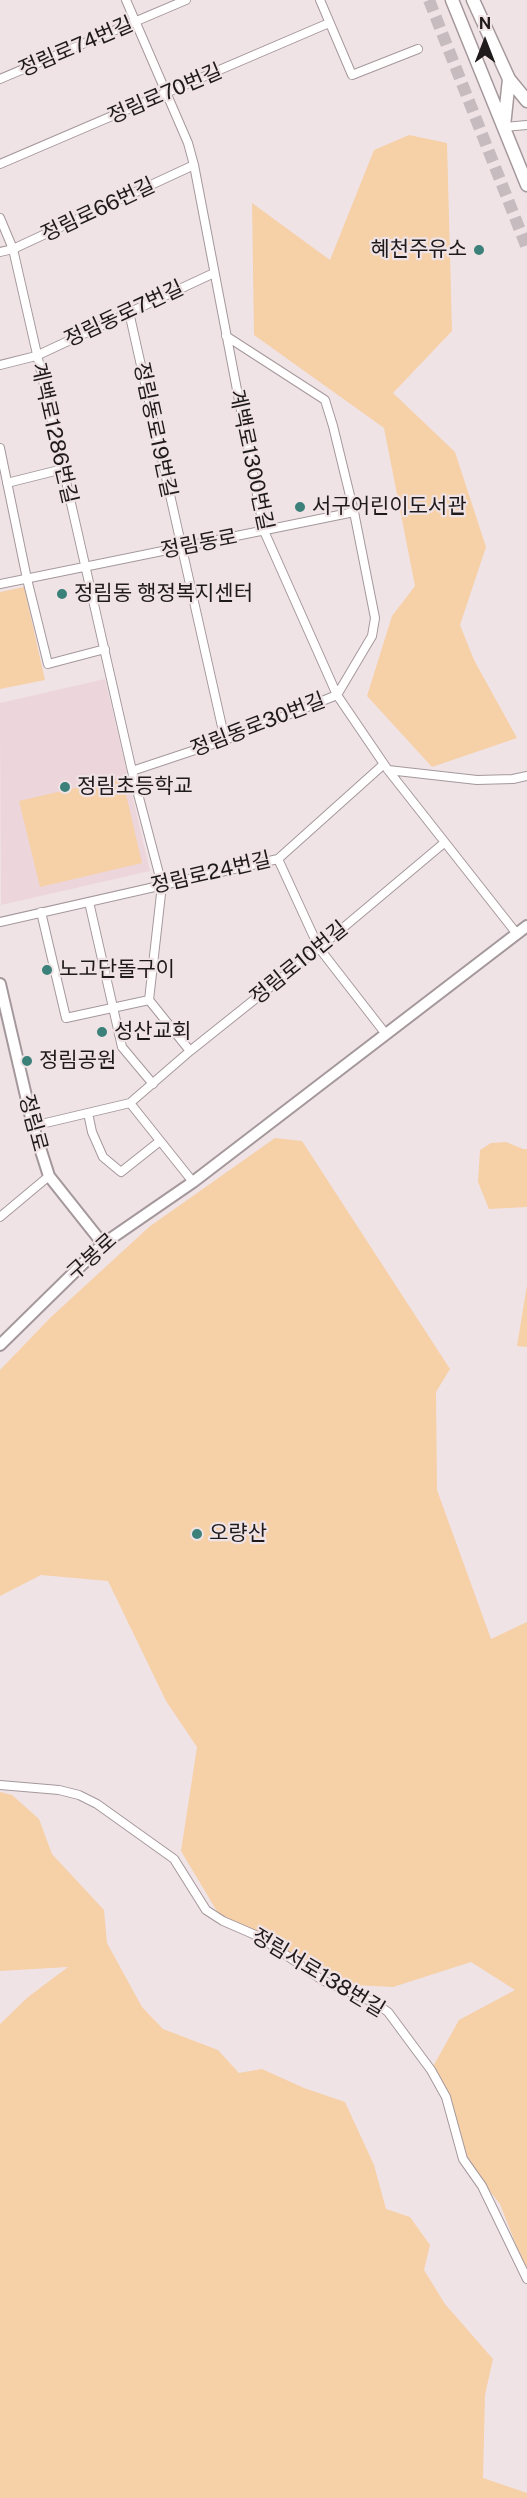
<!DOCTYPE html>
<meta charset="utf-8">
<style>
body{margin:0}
#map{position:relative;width:527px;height:2498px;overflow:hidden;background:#f0e3e6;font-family:"Public Sans",sans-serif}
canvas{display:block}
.north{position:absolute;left:455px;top:12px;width:60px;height:60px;-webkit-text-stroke:4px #f0e3e6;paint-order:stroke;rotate:0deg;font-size:16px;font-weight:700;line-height:24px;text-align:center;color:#1f1a1c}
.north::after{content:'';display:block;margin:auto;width:21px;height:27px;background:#1f1a1c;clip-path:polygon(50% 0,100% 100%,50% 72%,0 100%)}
</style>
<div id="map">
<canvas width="527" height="2498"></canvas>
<div class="north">N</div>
</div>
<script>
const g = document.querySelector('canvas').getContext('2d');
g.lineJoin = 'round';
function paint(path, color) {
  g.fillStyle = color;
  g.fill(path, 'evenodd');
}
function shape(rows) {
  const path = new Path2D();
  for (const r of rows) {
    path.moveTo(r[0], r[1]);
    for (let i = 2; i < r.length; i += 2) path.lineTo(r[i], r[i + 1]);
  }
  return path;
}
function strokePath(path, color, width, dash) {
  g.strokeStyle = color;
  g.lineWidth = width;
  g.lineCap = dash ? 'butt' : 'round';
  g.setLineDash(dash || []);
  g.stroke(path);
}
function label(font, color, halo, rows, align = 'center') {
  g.font = font + ' "Public Sans","Noto Sans KR",sans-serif';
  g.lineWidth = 4.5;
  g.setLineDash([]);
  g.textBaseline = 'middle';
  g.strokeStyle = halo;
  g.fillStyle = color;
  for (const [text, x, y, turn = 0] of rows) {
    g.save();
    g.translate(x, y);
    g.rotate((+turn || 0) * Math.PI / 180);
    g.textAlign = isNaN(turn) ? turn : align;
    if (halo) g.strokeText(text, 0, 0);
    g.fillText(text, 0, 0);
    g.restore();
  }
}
paint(shape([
 [105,679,150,871,1,905,0,703]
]), '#ecd5db');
paint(shape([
 [409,135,447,143,452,331,393,393,455,452,486,547,460,625,474,660,517,738,432,767,367,696,392,616,415,586,384,428,254,335,252,203,330,260,374,150],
 [24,587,45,680,0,689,0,592],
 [122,777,142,863,40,887,19,801],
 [275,1138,302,1141,450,1369,436,1392,437,1490,491,1639,527,1622,527,2273,500,2204,469,2165,447,2097,431,2070,459,2020,515,1990,471,1962,393,1987,355,1985,221,1918,181,1851,197,1747,166,1701,108,1581,41,1575,0,1596,0,1370,50,1318,149,1227],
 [506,1142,523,1149,527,1149,527,1207,489,1209,478,1182,480,1150,491,1143],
 [527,1285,527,1347,517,1346],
 [0,1792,12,1795,39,1819,52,1854,104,1910,107,1943,142,2007,163,2029,218,2050,239,2073,262,2069,304,2088,345,2102,374,2165,386,2209,410,2217,430,2245,424,2270,445,2304,493,2359,485,2395,483,2478,527,2493,527,2498,0,2498,0,2024,28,1997,68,1967,0,1971]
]), '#f6d0a7');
strokePath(shape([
 [429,0,527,248]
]), '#c6bbbe', 12, [12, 6]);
const street = shape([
 [126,0,188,143,194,165,264,531,337,695,388,770,517,934],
 [320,0,352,75,418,49],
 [0,79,186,0],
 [504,127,527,125],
 [0,164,329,23],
 [0,218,13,249,132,771,162,885,149,1000,190,1051],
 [0,252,13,249,194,165],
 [129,312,225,740],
 [0,365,36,356,214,273],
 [0,448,27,579,48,664,105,649],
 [7,483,63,469],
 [0,584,354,512],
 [388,770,477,780,513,779,527,776],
 [132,771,225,740,337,695,372,636,375,618,354,512,333,426,325,400,226,336],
 [278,859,319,948,385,1033],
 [89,902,122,1047,153,1084],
 [41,912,66,1018,149,1000],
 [0,922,278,859,384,764],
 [130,1103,193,1182],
 [88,1113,92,1132,103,1157,121,1172,160,1141],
 [33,1126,130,1103,190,1051,319,948,444,843],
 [0,1217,49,1176],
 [0,1785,59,1790,79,1795,97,1804,174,1859,206,1910,223,1921,260,1937,322,1980,375,2003,388,2012,431,2070,446,2097,463,2159,482,2186,527,2279]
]);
const secondary = shape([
 [0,984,33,1126,49,1176,103,1244],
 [0,1345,103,1244,193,1182,527,926]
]);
const primary = shape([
 [452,0,527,185],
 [473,0,509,79,527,101],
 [504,126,509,79]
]);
strokePath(street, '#a5989c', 10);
strokePath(secondary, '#a5989c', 14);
strokePath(primary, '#a5989c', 15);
strokePath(street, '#fff', 8);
strokePath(secondary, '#fff', 10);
strokePath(primary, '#fff', 12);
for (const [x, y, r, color] of [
 [479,250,6,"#3b8179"],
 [300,507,6,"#3b8179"],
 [62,594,6,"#3b8179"],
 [65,787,6,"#3b8179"],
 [47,970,6,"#3b8179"],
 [102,1032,6,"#3b8179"],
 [27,1061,6,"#3b8179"],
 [197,1534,6,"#3b8179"]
]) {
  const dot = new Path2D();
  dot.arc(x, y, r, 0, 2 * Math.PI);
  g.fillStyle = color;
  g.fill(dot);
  strokePath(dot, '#f0e3e6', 2);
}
label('21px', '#1f1a1c', '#f0e3e6', [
 ["정림로74번길",76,47,-23],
 ["정림로70번길",165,94,-23],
 ["정림로66번길",98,210,-25],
 ["정림동로7번길",124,314,-25],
 ["정림동로19번길",155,430,78],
 ["계백로1286번길",54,433,77],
 ["계백로1300번길",251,460,78],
 ["정림동로",199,544,-11],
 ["정림동로30번길",258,725,-21],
 ["정림로24번길",211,873,-13],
 ["정림로10번길",299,963,-39],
 ["정림로",33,1123,75],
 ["구봉로",92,1257,-42],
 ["정림서로138번길",318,1973,31]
]);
label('21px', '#1f1a1c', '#f0e3e6', [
 ["혜천주유소",467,250,"right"],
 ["서구어린이도서관",312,507],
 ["정림동 행정복지센터",74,594],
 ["정림초등학교",77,787],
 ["노고단돌구이",59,970],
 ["성산교회",114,1032],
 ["정림공원",39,1061],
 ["오량산",209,1534]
], 'left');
</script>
